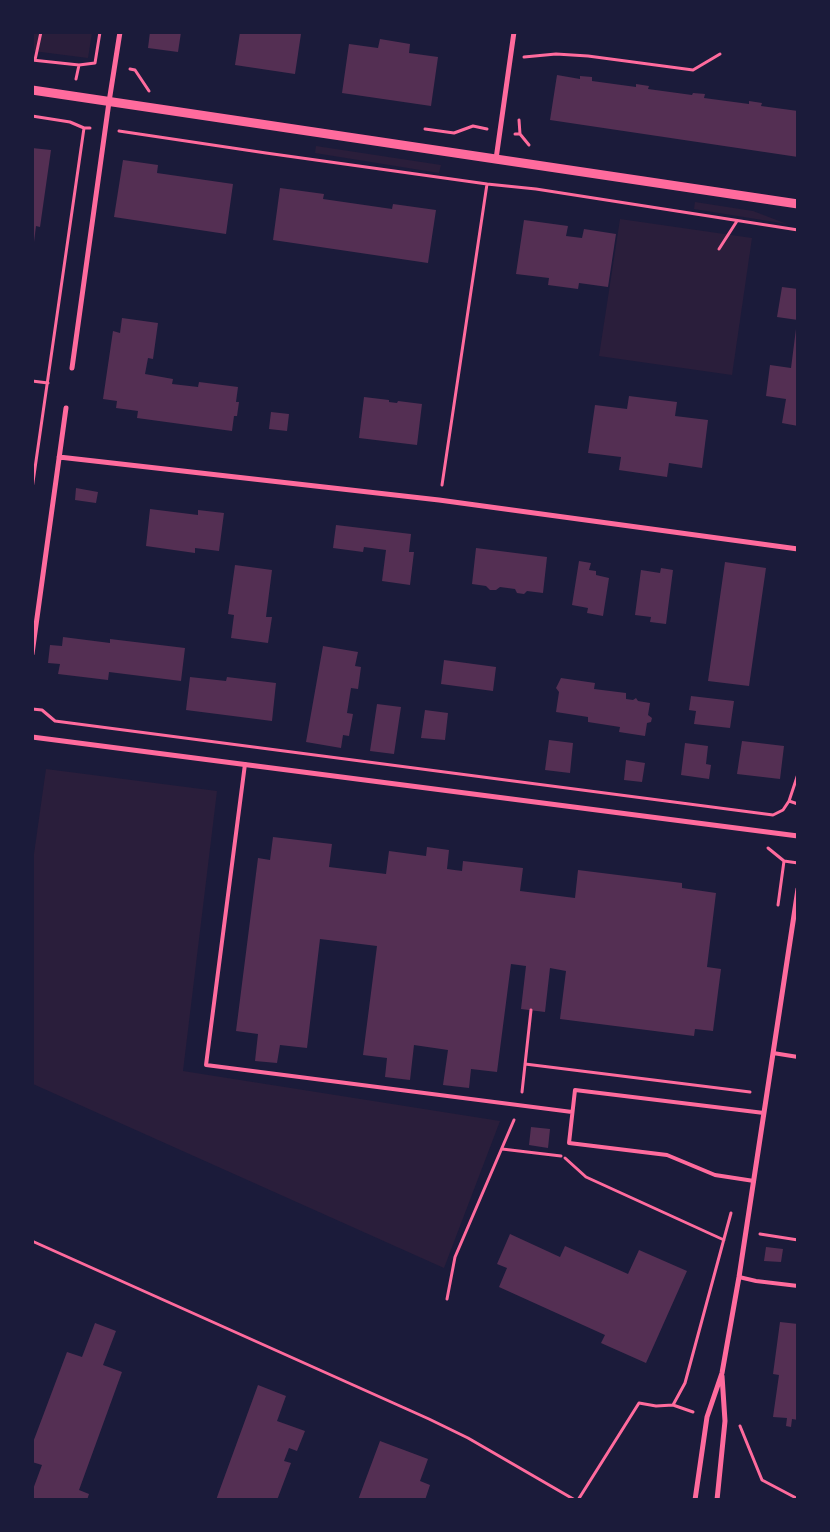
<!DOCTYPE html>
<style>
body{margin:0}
#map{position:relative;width:830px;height:1532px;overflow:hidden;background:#1b1b3a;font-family:Quicksand,sans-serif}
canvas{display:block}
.frame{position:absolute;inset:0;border:34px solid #1b1b3a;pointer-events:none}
</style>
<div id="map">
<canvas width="830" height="1532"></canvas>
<div class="frame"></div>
</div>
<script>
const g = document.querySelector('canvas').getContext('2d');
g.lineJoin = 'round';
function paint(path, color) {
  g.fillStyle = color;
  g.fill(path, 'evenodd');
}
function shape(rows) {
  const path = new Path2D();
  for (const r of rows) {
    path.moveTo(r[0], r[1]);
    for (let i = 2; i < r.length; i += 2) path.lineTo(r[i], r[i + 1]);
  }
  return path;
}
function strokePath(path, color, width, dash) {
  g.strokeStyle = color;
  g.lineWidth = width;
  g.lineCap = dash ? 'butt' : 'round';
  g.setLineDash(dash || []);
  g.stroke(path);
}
paint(shape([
 [32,33,92,33,88,58,33,51],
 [316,146,441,165,439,173,315,153],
 [695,202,753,211,787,224,694,209],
 [620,219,752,238,732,375,599,356],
 [46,769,217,791,183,1071,500,1121,444,1268,33,1084,33,861]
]), '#2a1e3b');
paint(shape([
 [150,32,181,32,178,52,148,48],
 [240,32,306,32,305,34,301,34,295,74,235,65],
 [380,39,410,44,409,53,438,57,431,106,342,93,349,44,378,48],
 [557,75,580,79,580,76,592,77,592,81,636,87,636,84,649,86,648,89,692,95,693,93,705,94,704,98,749,104,749,101,762,103,761,106,798,111,798,157,550,120],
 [32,148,51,150,40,227,36,226,34,242],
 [123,160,158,165,157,173,233,184,226,234,114,217],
 [280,188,324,194,323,199,392,209,393,204,436,210,428,263,273,240],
 [524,220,568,226,566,236,582,238,584,229,616,234,608,287,579,283,578,289,548,285,549,278,516,274],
 [782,287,798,289,798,320,777,317],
 [122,318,158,323,153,359,148,358,145,374,173,379,172,384,198,387,199,382,238,387,236,402,239,402,237,416,234,416,232,431,137,418,138,411,116,408,117,401,103,399,113,331,120,333],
 [796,329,798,329,798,426,782,423,786,399,766,396,770,365,791,368],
 [629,396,677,402,675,416,708,420,702,468,669,463,667,477,619,470,621,457,588,453,595,405,627,409],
 [364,397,389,400,389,402,397,403,398,401,422,404,417,445,359,438],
 [271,412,289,414,287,431,269,429],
 [76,488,98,492,96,503,75,500],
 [150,509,198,515,198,510,224,513,219,551,195,548,195,553,146,546],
 [336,525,411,534,409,552,414,552,410,585,382,581,386,550,364,547,363,552,333,548],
 [476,548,547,557,543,593,527,591,524,594,517,593,515,589,500,587,496,590,490,590,486,586,472,584],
 [579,561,591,563,589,570,596,571,596,575,609,578,603,616,587,613,588,608,572,605],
 [725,562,766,568,749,686,708,681],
 [235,565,272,570,266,617,272,617,268,643,231,638,234,615,228,614],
 [661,568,673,570,666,624,650,622,651,617,635,615,641,570,660,573],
 [63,637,110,643,110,639,185,648,181,681,109,672,108,680,58,674,60,664,48,663,50,645,62,646],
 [323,646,358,652,355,666,361,667,358,689,351,688,347,713,353,714,349,736,343,735,341,748,306,742],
 [444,660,496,667,493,691,441,684],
 [190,677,226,681,227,677,276,683,272,721,186,710],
 [561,678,595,683,594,689,626,693,626,699,633,700,636,698,638,701,650,703,648,715,652,718,651,722,647,723,645,736,619,732,620,727,588,722,588,717,556,712,559,692,556,688],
 [691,696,734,701,730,728,694,724,696,711,689,710],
 [377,704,401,707,394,754,370,751],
 [425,710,448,713,445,740,421,738],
 [549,740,573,743,570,773,545,770],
 [742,741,784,746,780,779,737,774],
 [685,743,708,746,706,764,711,765,709,779,681,775],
 [626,760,645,763,642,782,624,780],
 [273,837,332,844,329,867,386,874,389,851,426,856,427,847,449,850,447,869,462,871,463,861,523,868,520,891,575,898,578,870,682,883,682,888,716,893,707,967,721,969,713,1031,695,1029,694,1036,560,1019,566,971,550,968,545,1012,521,1009,526,966,511,964,497,1072,471,1069,469,1088,443,1085,448,1050,414,1045,410,1080,385,1077,387,1058,363,1055,377,946,320,939,307,1048,280,1045,277,1063,255,1061,258,1034,236,1031,258,858,270,860],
 [531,1127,550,1129,548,1148,529,1145],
 [510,1234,560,1257,565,1246,628,1274,639,1250,687,1271,646,1363,601,1343,605,1335,499,1287,507,1268,497,1264],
 [766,1247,783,1249,781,1262,764,1261],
 [780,1322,798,1324,798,1420,792,1419,791,1427,786,1426,787,1418,773,1417,779,1375,773,1374],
 [95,1323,116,1331,103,1365,122,1372,79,1490,89,1494,87,1500,32,1500,32,1492,42,1465,32,1462,32,1445,67,1352,82,1357],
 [258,1385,286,1396,277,1421,305,1431,297,1451,289,1448,284,1461,291,1463,277,1500,216,1500],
 [380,1441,428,1459,420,1481,430,1485,425,1500,358,1500]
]), '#542f53');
strokePath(shape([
 [524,57,556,54,588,56,693,70,720,54],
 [32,60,79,65],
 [35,60,41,32],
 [130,69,135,70,149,91],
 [76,79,79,65,95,63,100,32],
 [32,116,70,122,84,128,90,128],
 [519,120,520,134],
 [425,129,454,133,473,126,487,129],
 [119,131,266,153,487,184,536,189,798,230],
 [515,134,520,134,529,145],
 [719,249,737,221],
 [32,381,48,383],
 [442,485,487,184],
 [32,489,84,128],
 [32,709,42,710,55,721,773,815,783,810,789,801,798,774],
 [789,801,798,804],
 [768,848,784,861,798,863],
 [778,905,784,861],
 [525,1064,750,1092],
 [522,1092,531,1010],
 [502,1149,561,1156],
 [565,1158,586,1177,724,1240],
 [760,1234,798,1240],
 [32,1241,429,1419,468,1438,575,1500],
 [447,1299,455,1257,514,1120],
 [673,1405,685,1383,731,1213],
 [740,1426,762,1480,798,1499],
 [578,1500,639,1403,656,1406,673,1405,693,1412]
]), '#ff6b9d', 3);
strokePath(shape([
 [245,764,206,1065,572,1112],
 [773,1053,798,1057],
 [754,1181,715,1175,667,1155,569,1143,575,1090,764,1113],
 [739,1277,756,1281,798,1286]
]), '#ff6b9d', 4);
strokePath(shape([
 [496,159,514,32],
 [72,368,109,102,120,32],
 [59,457,439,500,798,549],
 [32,654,66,408],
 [32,737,798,836],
 [695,1500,707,1417,722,1373,739,1277,798,889],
 [717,1500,725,1421,722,1376]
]), '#ff6b9d', 5);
strokePath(shape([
 [32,90,798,204]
]), '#ff6b9d', 9);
</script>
